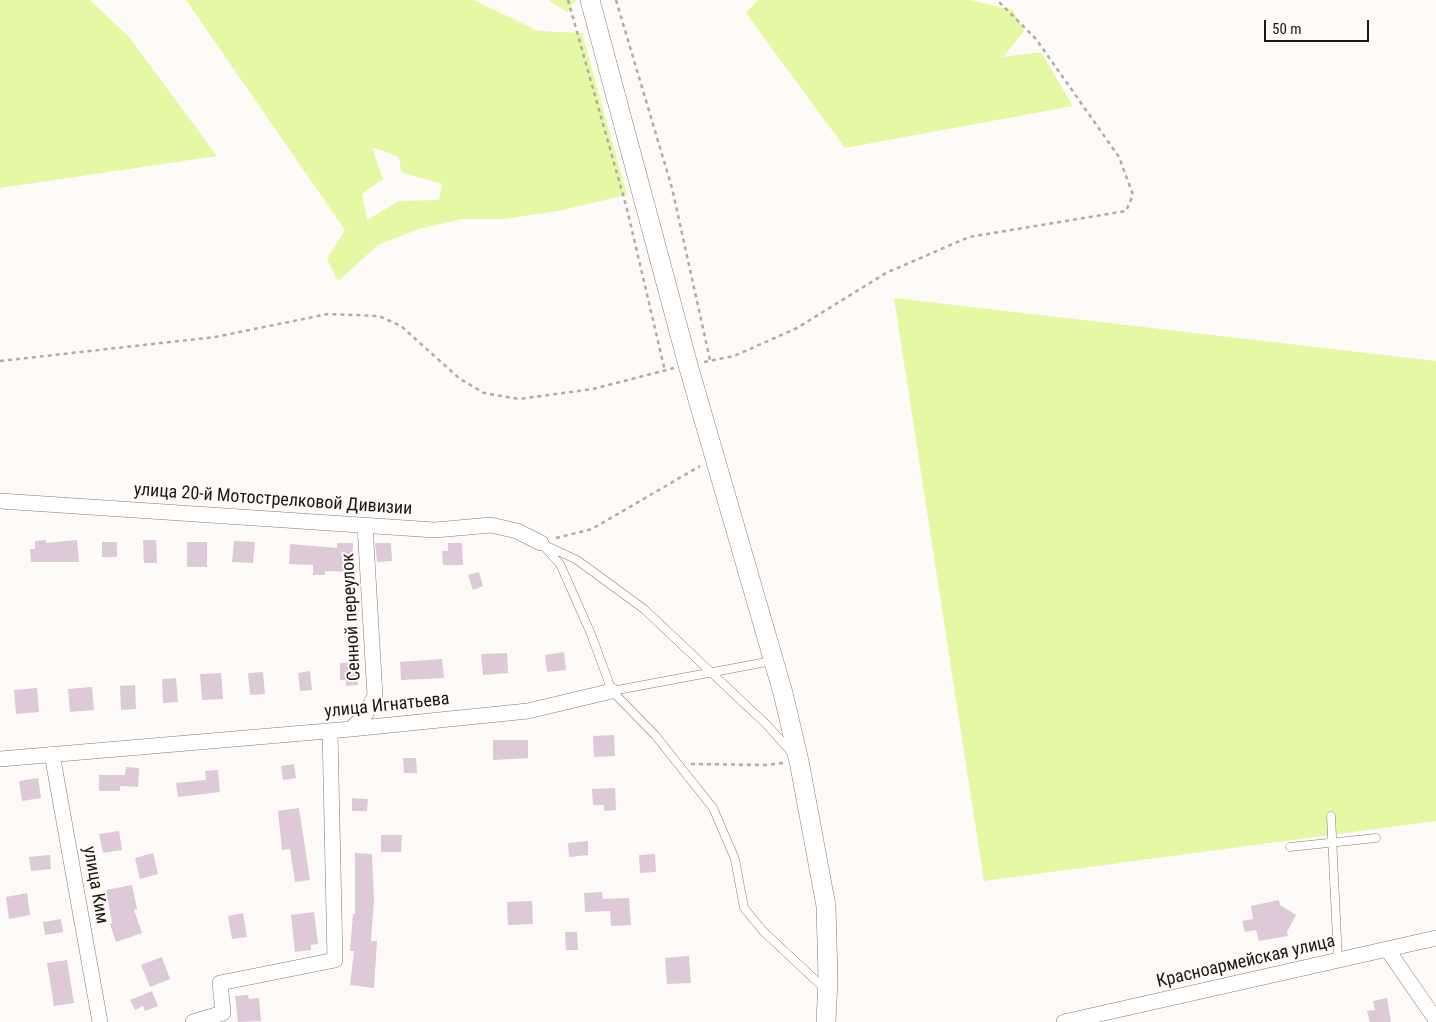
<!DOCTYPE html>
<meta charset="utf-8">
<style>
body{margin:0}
#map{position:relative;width:1436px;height:1022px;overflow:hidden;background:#fefaf7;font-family:"Roboto Condensed",sans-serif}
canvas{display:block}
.scale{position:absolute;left:1264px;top:20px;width:105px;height:22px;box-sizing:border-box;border:2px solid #1d1611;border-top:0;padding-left:6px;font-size:15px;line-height:18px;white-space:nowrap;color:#1d1611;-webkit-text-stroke:4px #fefaf7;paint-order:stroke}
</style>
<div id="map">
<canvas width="1436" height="1022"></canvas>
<div class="scale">50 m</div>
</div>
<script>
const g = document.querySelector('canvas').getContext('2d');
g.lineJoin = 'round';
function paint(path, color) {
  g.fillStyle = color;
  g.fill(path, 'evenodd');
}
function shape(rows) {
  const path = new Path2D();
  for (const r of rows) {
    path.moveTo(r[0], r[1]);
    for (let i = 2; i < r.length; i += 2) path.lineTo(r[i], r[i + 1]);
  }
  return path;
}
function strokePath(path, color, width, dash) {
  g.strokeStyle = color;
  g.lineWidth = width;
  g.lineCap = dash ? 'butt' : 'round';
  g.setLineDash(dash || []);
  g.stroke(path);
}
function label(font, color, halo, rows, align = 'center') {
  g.font = font + ' "Roboto Condensed",sans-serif';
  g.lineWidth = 4;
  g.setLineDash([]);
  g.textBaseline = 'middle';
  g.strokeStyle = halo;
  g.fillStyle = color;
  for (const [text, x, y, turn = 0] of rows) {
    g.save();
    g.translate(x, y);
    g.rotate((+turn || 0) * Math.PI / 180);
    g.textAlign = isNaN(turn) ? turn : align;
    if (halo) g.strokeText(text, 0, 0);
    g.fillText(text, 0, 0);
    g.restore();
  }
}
paint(shape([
 [0,0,90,0,129,37,217,156,0,188],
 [186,0,474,0,538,31,582,33,627,195,558,211,504,219,461,219,419,229,378,245,338,281,327,259,345,230],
 [372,147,399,157,401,172,442,184,439,200,399,201,367,220,362,194,383,179],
 [548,0,576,0,567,12],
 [758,0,969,0,1013,10,1024,31,1003,57,1041,52,1073,106,845,148,746,13],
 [894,298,1436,361,1436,821,984,881]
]), '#e5f8a4');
paint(shape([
 [46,540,46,543,77,540,79,562,31,562,30,549,35,549,35,541],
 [143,540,156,540,157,563,144,563],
 [234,541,255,542,253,563,232,562],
 [102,542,117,542,117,557,102,557],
 [187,542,207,542,207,567,187,567],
 [337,543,353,543,352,572,325,571,325,575,313,575,313,565,289,564,290,544,337,548],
 [375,543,391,543,392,561,377,562],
 [448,543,462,543,463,565,443,565,442,551,448,551],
 [479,572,483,586,473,590,468,575],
 [564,652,566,670,547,672,545,655],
 [507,653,508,673,483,675,481,654],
 [442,659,444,678,401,680,400,662],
 [356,662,358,685,346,686,346,680,340,680,340,663],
 [310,671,312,690,300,691,298,673],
 [263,672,265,694,250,695,248,673],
 [221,673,223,699,202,700,200,674],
 [176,678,178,702,163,703,162,679],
 [135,685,136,709,121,710,120,686],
 [92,687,94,710,70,712,68,689],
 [37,688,39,712,16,714,14,690],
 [614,735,615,756,594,757,593,736],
 [493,740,528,740,528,758,493,760],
 [403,758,416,758,417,773,404,773],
 [294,764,296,778,283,780,281,766],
 [126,767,139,768,138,787,120,786,120,791,99,791,99,775,125,775],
 [218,770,220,792,178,797,176,783,206,780,205,771],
 [38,778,41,798,22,801,19,781],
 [615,788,616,810,604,811,604,805,593,805,592,789],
 [352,798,368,799,367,811,352,811],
 [299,808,310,880,295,882,290,849,282,850,278,811],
 [119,831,122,850,103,853,99,834],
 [381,835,402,835,401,852,381,852],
 [588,841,588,855,569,857,568,843],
 [153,853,158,874,140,879,135,858],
 [355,853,372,854,374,901,371,941,377,941,374,988,350,985,354,951,350,951,353,914,355,914],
 [655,854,656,872,640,873,639,855],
 [50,855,51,869,31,871,29,857],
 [132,885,137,909,134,910,142,933,116,942,110,924,112,923,106,890],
 [602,892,603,899,629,898,631,925,611,926,610,911,585,912,584,893],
 [27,893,30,915,9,919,6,897],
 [1279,900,1280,905,1296,915,1287,932,1288,936,1259,941,1256,930,1245,932,1242,921,1253,919,1251,906],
 [532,901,533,924,508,925,507,902],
 [314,912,318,944,311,945,311,950,295,952,291,915],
 [243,913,247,937,232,939,228,916],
 [61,919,63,932,45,935,43,922],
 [565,932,577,932,578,950,566,950],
 [689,956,691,983,667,984,665,958],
 [162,957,170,979,150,987,141,965],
 [67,960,74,1003,54,1006,47,963],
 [152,991,158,1006,145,1011,143,1006,135,1010,130,1000],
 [248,995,249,999,259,998,261,1021,238,1022,235,996],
 [1387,998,1391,1022,1370,1022,1367,1011,1375,1010,1373,1001]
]), '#ddc9d8');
const service = shape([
 [541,543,560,564,591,634,612,691,655,735,713,808,735,859,744,908,763,931,825,989],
 [545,545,577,560,644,609,767,725,792,753],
 [612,691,772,661],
 [1331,816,1338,960],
 [1290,847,1376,838]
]);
const minor = shape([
 [0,501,435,530,491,525,517,531,541,543],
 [351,729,365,715,375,696,365,525],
 [52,754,100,1022],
 [0,759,351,729,528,711,612,691],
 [1387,949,1436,1020],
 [193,1022,223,1013,220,983,335,960,330,731],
 [1064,1022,1436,938]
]);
const tertiary = shape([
 [590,0,688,365,783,693,799,761,826,906,828,979,826,1022]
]);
strokePath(service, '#8b786b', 9);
strokePath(minor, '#8b786b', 16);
strokePath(tertiary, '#8b786b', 20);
strokePath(shape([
 [568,0,627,209,665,371],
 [616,0,672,188,710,360],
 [0,361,215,337,328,314,379,316,401,326,460,379,484,393,519,399,593,389,674,368],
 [704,362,734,356,797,328,886,273,969,237,1126,211,1133,195,1119,157,1036,39,997,0],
 [556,538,592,529,700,466],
 [691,764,767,765,783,763]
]), '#b0aba7', 2.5, [4, 4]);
strokePath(service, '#fff', 8);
strokePath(minor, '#fff', 15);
strokePath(tertiary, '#fff', 19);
label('18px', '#1d1611', '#fefaf7', [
 ["улица 20-й Мотострелковой Дивизии",273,500,4],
 ["Сенной переулок",352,617,-93],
 ["улица Игнатьева",387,706,-6],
 ["улица Ким",95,885,80],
 ["Красноармейская улица",1246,962,-13]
]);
</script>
